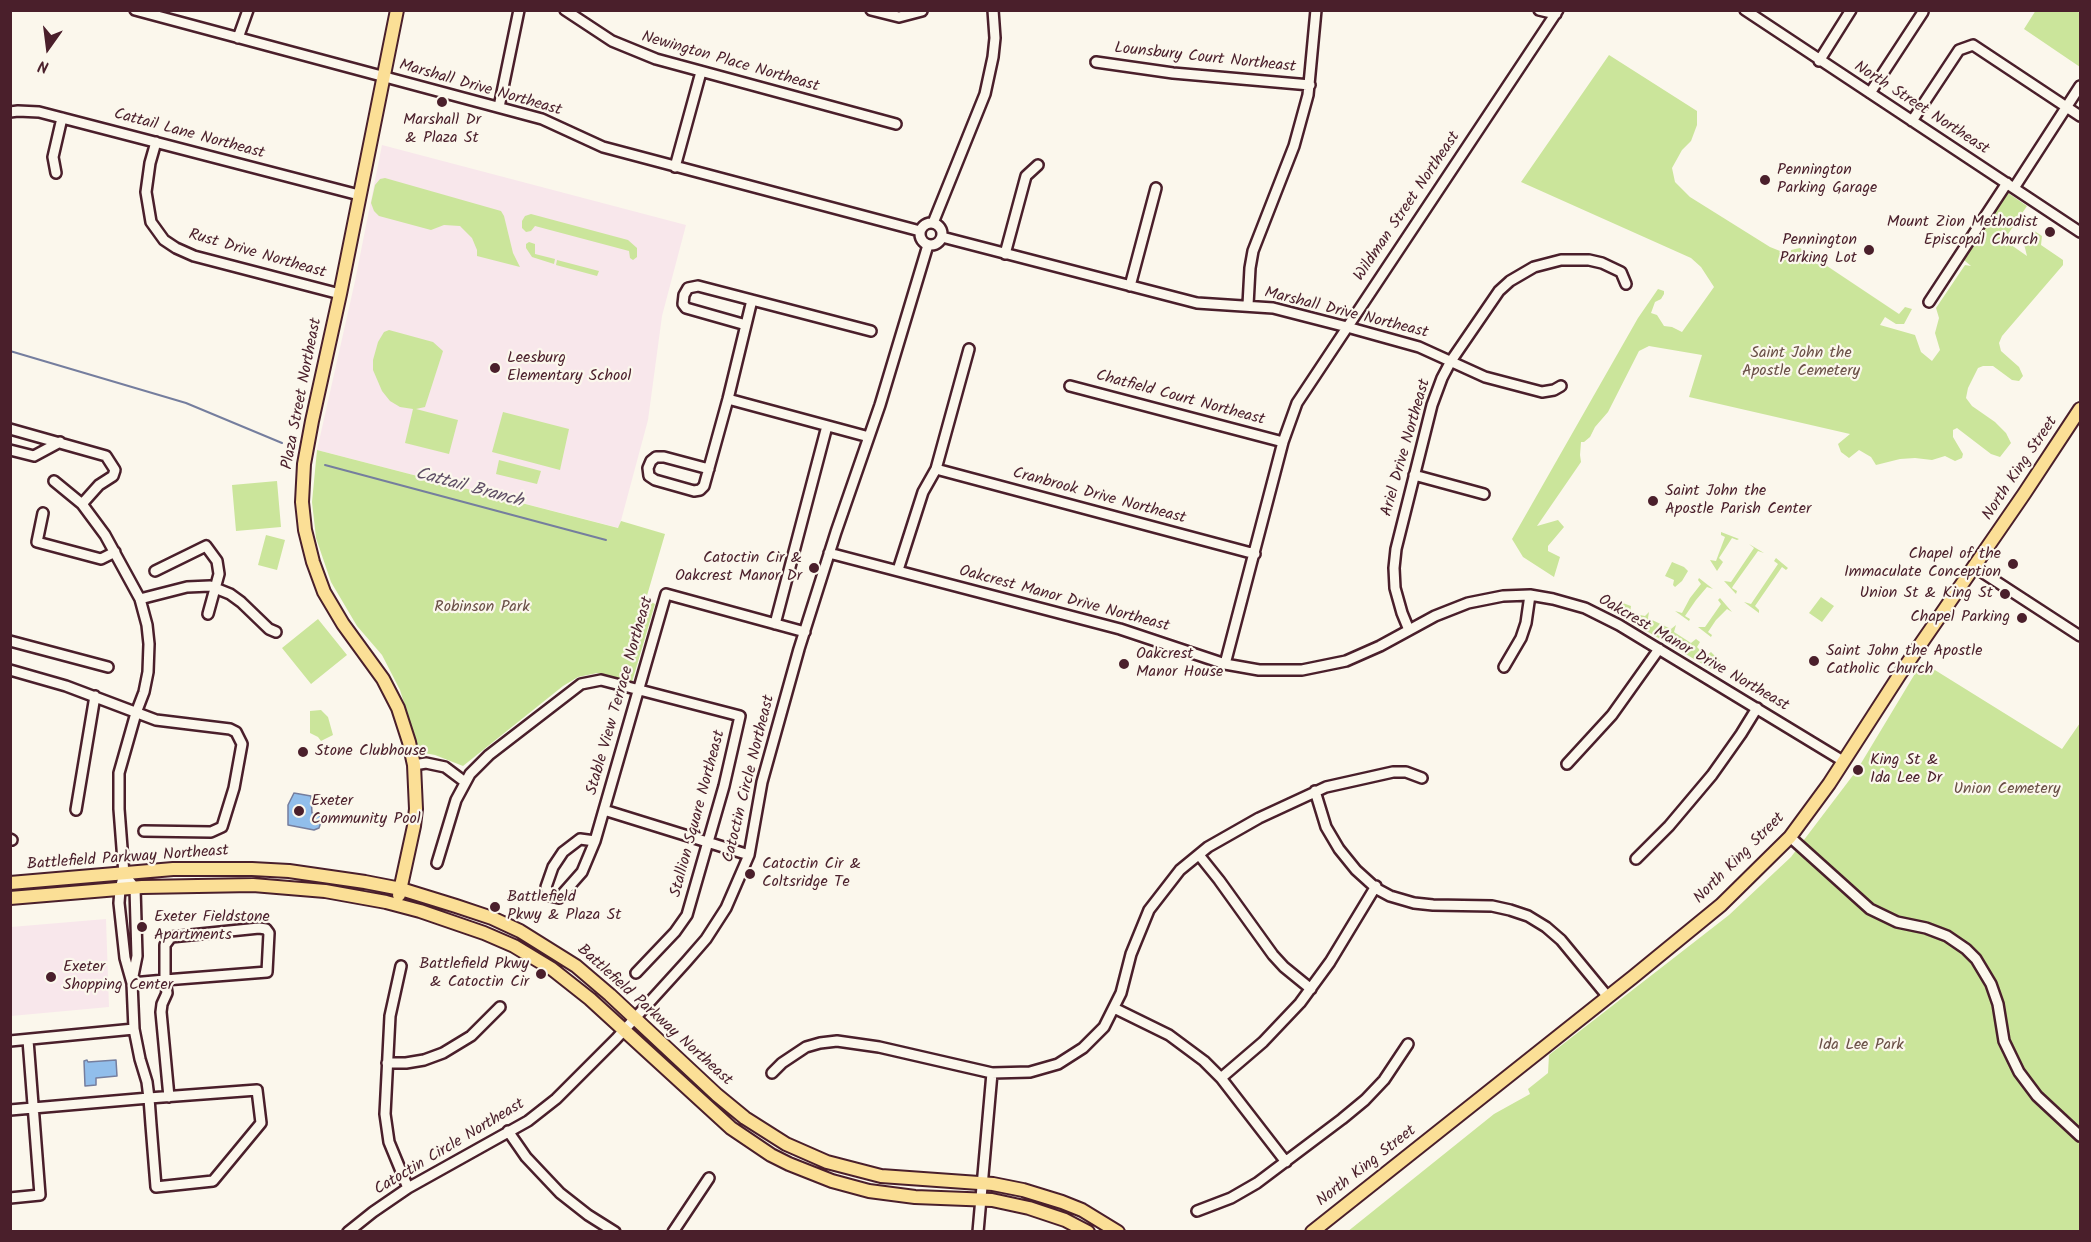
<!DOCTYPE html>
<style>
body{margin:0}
#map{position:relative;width:2091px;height:1242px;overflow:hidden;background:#fbf7ec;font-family:Kalam,sans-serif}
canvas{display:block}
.frame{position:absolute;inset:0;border:12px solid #4a1f2b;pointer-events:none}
.north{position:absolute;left:18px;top:18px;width:60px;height:60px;-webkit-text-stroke:4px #fbf7ec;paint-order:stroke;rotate:194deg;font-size:16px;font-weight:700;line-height:24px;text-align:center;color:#4a1f2b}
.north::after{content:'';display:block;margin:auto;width:21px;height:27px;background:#4a1f2b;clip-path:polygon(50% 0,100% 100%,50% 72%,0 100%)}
</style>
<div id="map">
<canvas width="2091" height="1242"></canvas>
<div class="frame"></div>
<div class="north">N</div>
</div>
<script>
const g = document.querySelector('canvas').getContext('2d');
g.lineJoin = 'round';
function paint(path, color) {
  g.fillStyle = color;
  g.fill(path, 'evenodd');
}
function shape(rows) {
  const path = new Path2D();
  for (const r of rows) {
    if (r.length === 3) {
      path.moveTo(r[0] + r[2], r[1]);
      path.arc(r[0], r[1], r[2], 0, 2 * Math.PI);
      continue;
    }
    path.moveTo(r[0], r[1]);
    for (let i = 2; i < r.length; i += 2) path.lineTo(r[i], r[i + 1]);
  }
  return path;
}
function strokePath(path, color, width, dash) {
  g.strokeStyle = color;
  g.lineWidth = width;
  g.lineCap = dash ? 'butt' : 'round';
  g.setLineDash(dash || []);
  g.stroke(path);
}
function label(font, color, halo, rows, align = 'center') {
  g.font = font + ' Kalam,sans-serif';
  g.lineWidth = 4.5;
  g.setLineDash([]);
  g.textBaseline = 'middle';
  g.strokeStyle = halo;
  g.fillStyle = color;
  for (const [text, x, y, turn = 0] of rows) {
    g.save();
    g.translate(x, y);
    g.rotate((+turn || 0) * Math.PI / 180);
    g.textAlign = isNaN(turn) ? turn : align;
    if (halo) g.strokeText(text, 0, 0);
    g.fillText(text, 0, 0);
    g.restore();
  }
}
paint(shape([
 [382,145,686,225,662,316,648,420,619,528,317,450,355,281],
 [106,919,109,1007,11,1016,11,927]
]), '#f8e7eb');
paint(shape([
 [2036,10,2076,11,2080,13,2080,67,2024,29],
 [1609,55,1697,111,1697,125,1691,141,1682,150,1672,168,1675,182,1690,197,1770,247,1790,255,1791,250,1800,248,1899,314,1905,307,1912,309,1904,324,1896,324,1885,317,1880,325,1915,335,1921,352,1932,361,1940,350,1935,333,1939,318,1936,308,1965,265,1971,266,1964,260,2008,193,2027,206,2004,240,2027,256,2024,244,2033,230,2042,236,2041,245,2063,260,2063,265,2002,336,1999,343,2001,351,2019,367,2023,376,2019,381,2012,380,1993,366,1983,366,1978,368,1968,388,1966,398,1972,406,1995,422,2006,433,2011,443,2000,457,1991,454,1957,428,1953,430,1953,437,1963,454,1962,458,1955,461,1945,456,1932,460,1915,458,1900,459,1876,465,1871,457,1859,450,1849,458,1841,452,1838,444,1850,434,1689,397,1702,355,1649,346,1639,351,1608,412,1595,427,1590,437,1584,442,1581,442,1580,455,1581,462,1537,526,1558,520,1564,527,1548,546,1548,551,1560,557,1554,577,1523,557,1512,539,1638,318,1658,289,1664,291,1664,294,1661,299,1655,302,1651,313,1657,315,1664,326,1672,327,1682,332,1714,287,1701,267,1691,258,1521,182],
 [385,178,501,211,504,216,513,253,520,267,477,256,477,250,472,238,460,226,444,225,431,230,379,216,374,211,371,203,375,185,380,179],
 [531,214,628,240,637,248,637,257,633,260,630,258,629,251,535,226,531,231,526,232,522,228,522,221,525,216],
 [529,242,535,244,535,254,555,259,554,264,532,257,526,248,526,244],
 [557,260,599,271,597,276,556,265],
 [389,330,433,342,443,351,425,407,416,409,458,420,449,454,405,443,413,409,400,407,390,401,382,391,373,370,373,360,378,342,384,332],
 [503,412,569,429,560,470,492,452],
 [317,450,618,528,621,521,665,534,646,599,655,604,632,682,597,673,578,677,563,686,463,766,435,755,424,753,417,744,400,690,382,655,357,626,331,582,316,538,312,502],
 [499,460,541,471,537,484,496,474],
 [277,481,281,527,236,531,232,485],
 [1721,532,1739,539,1737,540,1732,538,1719,558,1723,562,1717,571,1710,560,1716,561,1725,537,1721,535],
 [266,535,285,540,277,570,258,565],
 [1749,544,1764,553,1758,551,1733,586,1732,588,1737,591,1736,594,1724,581,1731,582,1754,548],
 [1776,558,1788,568,1786,570,1782,567,1755,606,1759,610,1759,613,1744,602,1751,604,1778,564,1774,561],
 [1672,562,1684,567,1688,571,1682,581,1675,587,1673,585,1674,580,1665,576],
 [1699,578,1713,589,1707,587,1696,600,1685,616,1690,619,1689,621,1675,611,1682,613,1690,598,1701,584,1698,580],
 [1821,597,1834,606,1822,622,1809,613],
 [1720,598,1732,612,1727,609,1716,620,1708,632,1712,635,1711,637,1698,627,1705,627,1721,604,1718,600],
 [1620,602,1631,606,1630,613,1645,616,1649,612,1648,618,1671,629,1676,625,1674,632,1691,643,1696,639,1700,642,1697,647,1706,656,1711,652,1720,661,1719,668,1711,669,1616,613,1616,606],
 [318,619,347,655,311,684,282,648],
 [1922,662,2062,749,2080,723,2080,1231,1347,1232,1494,1114,1530,1094,1528,1089,1548,1073,1549,1055,1729,915,1791,857,1857,770],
 [321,710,328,717,333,735,321,741,318,737,310,733,310,711]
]), '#cbe59b');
const water = shape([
 [294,793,311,796,312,813,319,815,322,819,319,828,314,830,288,825,288,805,294,793],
 [87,1060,88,1062,116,1060,117,1076,96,1078,96,1085,85,1086,84,1061,87,1060]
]);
paint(water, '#91beeb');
strokePath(water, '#757e9e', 1.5);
strokePath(shape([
 [10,351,186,403,282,443],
 [325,465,606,540]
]), '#757e9e', 2);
const minor = shape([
 [135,10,542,119,603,147,920,231],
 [565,10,612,41,656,59,896,124],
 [871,10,899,17,922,11],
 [1539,10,1556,14],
 [1745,10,2080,232],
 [238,38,248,10],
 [1819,61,1851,10],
 [1096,62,1173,73,1310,85],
 [1870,93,1923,12],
 [499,107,519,10],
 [10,112,18,111,39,112,359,195],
 [1912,121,1959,50,1973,45,2080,116],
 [156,142,150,163,146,192,151,222,164,240,176,248,194,256,340,294],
 [675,167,701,72],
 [56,173,53,157,62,118],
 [2014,188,2080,86],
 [931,234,11],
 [933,223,985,94,993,57,995,38,993,10],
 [942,237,1197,303,1273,308,1347,327,1419,347,1485,377,1542,392,1554,390,1561,386],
 [1005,254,1026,176,1038,165],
 [1130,286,1156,188],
 [1929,302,2007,183],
 [1248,305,1250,268,1253,251,1294,146,1308,95,1316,10],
 [746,325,686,308,683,304,684,295,688,288,698,286,871,331],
 [1070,386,1283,442],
 [728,399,869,437],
 [10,429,106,456,115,470,113,476,99,485,82,504],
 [10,450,34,456,60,442],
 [709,469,664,457,656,457,651,461,648,468,649,476,655,480,694,491,700,490,704,486,728,399,752,300],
 [936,469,1255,554],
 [1414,475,1484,494],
 [43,513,37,542,101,559,115,552],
 [829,553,1120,629,1225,664,1259,670,1302,670,1346,661,1380,646,1435,616,1468,603,1503,596,1530,595,1553,599,1585,608,1619,625,1843,761],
 [1974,567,2080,636],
 [898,570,923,492,936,469,969,349],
 [155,571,206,546,217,561,219,574,208,614],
 [140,599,187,587,210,586,230,594,241,602,269,629,276,632],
 [775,624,827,426],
 [1409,630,1402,613,1395,588,1394,568,1396,549,1432,405,1442,378,1451,361,1499,291,1510,281,1534,267,1561,260,1589,260,1602,263,1621,272,1626,284],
 [10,641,108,667],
 [1225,664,1283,442,1297,403,1558,10],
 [1504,667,1521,638,1526,623,1530,595],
 [10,670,66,686,156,720,230,729,236,732,242,744,234,788,222,827,211,832,144,831],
 [1567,764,1612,715,1659,649],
 [414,765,426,763,445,767,465,782],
 [1315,791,1326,827,1339,849,1356,870,1377,889,1390,896,1414,903,1433,905,1492,906,1510,910,1528,916,1546,927,1561,940,1608,997],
 [76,810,95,696],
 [604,810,749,855],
 [1790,837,1870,909,1897,922,1926,928,1947,936,1966,949,1976,959,1991,984,1998,1004,2004,1041,2019,1072,2037,1096,2080,1136],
 [10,839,12,840],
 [580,839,595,841,582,872,559,898,550,896,546,887,553,867,563,852,580,839],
 [595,841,666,594,805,632],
 [1199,855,1219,880,1273,955,1284,967,1311,989],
 [1636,859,1669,826,1712,775,1741,734,1757,708],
 [437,863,456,800,470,774,489,755,581,684,601,680,740,716,724,786,687,915,675,932,636,973],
 [124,874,135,888,137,956,132,981],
 [259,928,266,929,269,933,267,972,165,980,165,945,171,937,259,928],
 [401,966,390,1016,385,1114,389,1142,408,1188],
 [132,983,165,980,167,993,162,1004,161,1012,169,1097],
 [1114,1008,1169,1035,1204,1061,1221,1078,1286,1162],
 [10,1041,134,1029],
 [387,1063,406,1063,424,1060,443,1053,471,1036,500,1007],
 [772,1073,782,1063,806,1047,820,1043,837,1041,879,1047,992,1073,1030,1072,1058,1064,1083,1048,1104,1027,1121,993,1131,954,1149,910,1180,870,1208,847,1259,818,1326,787,1393,772,1406,772,1422,778],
 [1221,1078,1263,1042,1300,1003,1330,962,1376,886],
 [10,1110,149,1098,257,1090,261,1123,213,1181,156,1187,151,1125,149,1098,147,1082,140,1059,134,1029,132,983,125,958,119,903,120,889,124,874,119,809,119,773,136,713,144,692,148,672,149,644,147,625,140,599,105,535,82,504,54,481],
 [508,1131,526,1157,560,1193,588,1215,615,1232],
 [10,1198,40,1195,28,1040],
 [1197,1211,1231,1198,1257,1183,1342,1119,1365,1100,1384,1080,1408,1044],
 [348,1232,373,1212,408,1188,528,1121,556,1099,616,1039,686,962,706,939,726,908,749,855,762,782,799,649,836,532,880,405,928,245],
 [673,1232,709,1178],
 [978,1232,992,1073]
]);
const major = shape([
 [397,10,340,294,312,421,304,464,302,502,305,530,313,562,324,592,343,624,383,679,398,708,409,742,414,765,416,809,414,826,399,895],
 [10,883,173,869,252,869,289,871,365,882,401,889,456,906,492,918,520,931,576,966,610,995,717,1095,745,1118,786,1144,827,1162,881,1176,993,1184,1023,1190,1062,1202,1082,1210,1118,1232],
 [10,898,142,887,253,885,325,891,386,902,420,911,484,933,514,946,552,969,590,999,731,1128,771,1155,789,1164,832,1181,869,1191,915,1197,992,1200,1029,1208,1065,1220,1088,1232],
 [1312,1232,1633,977,1721,905,1790,837,1829,784,1900,674,2024,494,2080,409]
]);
strokePath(minor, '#4a1f2b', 14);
strokePath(major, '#4a1f2b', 16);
strokePath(minor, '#fbf7ec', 9);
strokePath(major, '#fbdf96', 12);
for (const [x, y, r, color] of [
 [442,102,6,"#4a1f2b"],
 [1765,180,6,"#4a1f2b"],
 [2050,232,6,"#4a1f2b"],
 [1869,250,6,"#4a1f2b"],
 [495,368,6,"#4a1f2b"],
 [1653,501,6,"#4a1f2b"],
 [2013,564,6,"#4a1f2b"],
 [814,568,6,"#4a1f2b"],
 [2005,594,6,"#4a1f2b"],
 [2022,618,6,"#4a1f2b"],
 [1814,661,6,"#4a1f2b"],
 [1124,664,6,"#4a1f2b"],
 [303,752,6,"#4a1f2b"],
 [1858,770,6,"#4a1f2b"],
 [299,811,6,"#4a1f2b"],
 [750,874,6,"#4a1f2b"],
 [495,907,6,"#4a1f2b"],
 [142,927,6,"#4a1f2b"],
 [541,974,6,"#4a1f2b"],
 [51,977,6,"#4a1f2b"]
]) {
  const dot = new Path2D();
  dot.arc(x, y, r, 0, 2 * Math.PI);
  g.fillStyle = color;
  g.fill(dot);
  strokePath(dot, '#fbf7ec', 2);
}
label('16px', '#4a1f2b', '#fbf7ec', [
 ["Lounsbury Court Northeast",1205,59,6],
 ["Newington Place Northeast",730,63,16],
 ["Marshall Drive Northeast",480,89,16],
 ["North Street Northeast",1921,109,33],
 ["Cattail Lane Northeast",189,135,15],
 ["Wildman Street Northeast",1408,207,-56],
 ["Rust Drive Northeast",257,255,16],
 ["Marshall Drive Northeast",1346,314,14],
 ["Plaza Street Northeast",303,394,-79],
 ["Chatfield Court Northeast",1180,399,15],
 ["Ariel Drive Northeast",1407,448,-74],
 ["North King Street",2021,469,-56],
 ["Cranbrook Drive Northeast",1099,497,15],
 ["Oakcrest Manor Drive Northeast",1064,600,15],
 ["Oakcrest Manor Drive Northeast",1693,654,30],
 ["Stable View Terrace Northeast",621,696,-74],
 ["Catoctin Circle Northeast",750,779,-76],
 ["Stallion Square Northeast",699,814,-75],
 ["Battlefield Parkway Northeast",128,859,-4],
 ["North King Street",1740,859,-45],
 ["Battlefield Parkway Northeast",654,1016,42],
 ["Catoctin Circle Northeast",450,1148,-31],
 ["North King Street",1367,1167,-38]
]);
label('16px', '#4a1f2b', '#fbf7ec', [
 ["Marshall Dr",442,121,"center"],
 ["& Plaza St",442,139,"center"],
 ["Pennington",1777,171],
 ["Parking Garage",1777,189],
 ["Mount Zion Methodist",2038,223,"right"],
 ["Episcopal Church",2038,241,"right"],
 ["Pennington",1857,241,"right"],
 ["Parking Lot",1857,259,"right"],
 ["Leesburg",507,359],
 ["Elementary School",507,377],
 ["Saint John the",1665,492],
 ["Apostle Parish Center",1665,510],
 ["Chapel of the",2001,555,"right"],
 ["Immaculate Conception",2001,573,"right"],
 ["Catoctin Cir &",802,559,"right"],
 ["Oakcrest Manor Dr",802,577,"right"],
 ["Union St & King St",1993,594,"right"],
 ["Chapel Parking",2010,618,"right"],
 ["Saint John the Apostle",1826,652],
 ["Catholic Church",1826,670],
 ["Oakcrest",1136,655],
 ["Manor House",1136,673],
 ["Stone Clubhouse",315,752],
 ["King St &",1870,761],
 ["Ida Lee Dr",1870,779],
 ["Exeter",311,802],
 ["Community Pool",311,820],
 ["Catoctin Cir &",762,865],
 ["Coltsridge Te",762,883],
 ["Battlefield",507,898],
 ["Pkwy & Plaza St",507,916],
 ["Exeter Fieldstone",154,918],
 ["Apartments",154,936],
 ["Battlefield Pkwy",529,965,"right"],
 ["& Catoctin Cir",529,983,"right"],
 ["Exeter",63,968],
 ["Shopping Center",63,986]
], 'left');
label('16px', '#6a5047', '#fbf7ec', [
 ["Saint John the",1801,354],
 ["Apostle Cemetery",1801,372],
 ["Robinson Park",482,608],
 ["Union Cemetery",2007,790],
 ["Ida Lee Park",1861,1046]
]);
label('italic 18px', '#5f4f65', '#fbf7ec', [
 ["Cattail Branch",469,489,15]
]);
</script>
